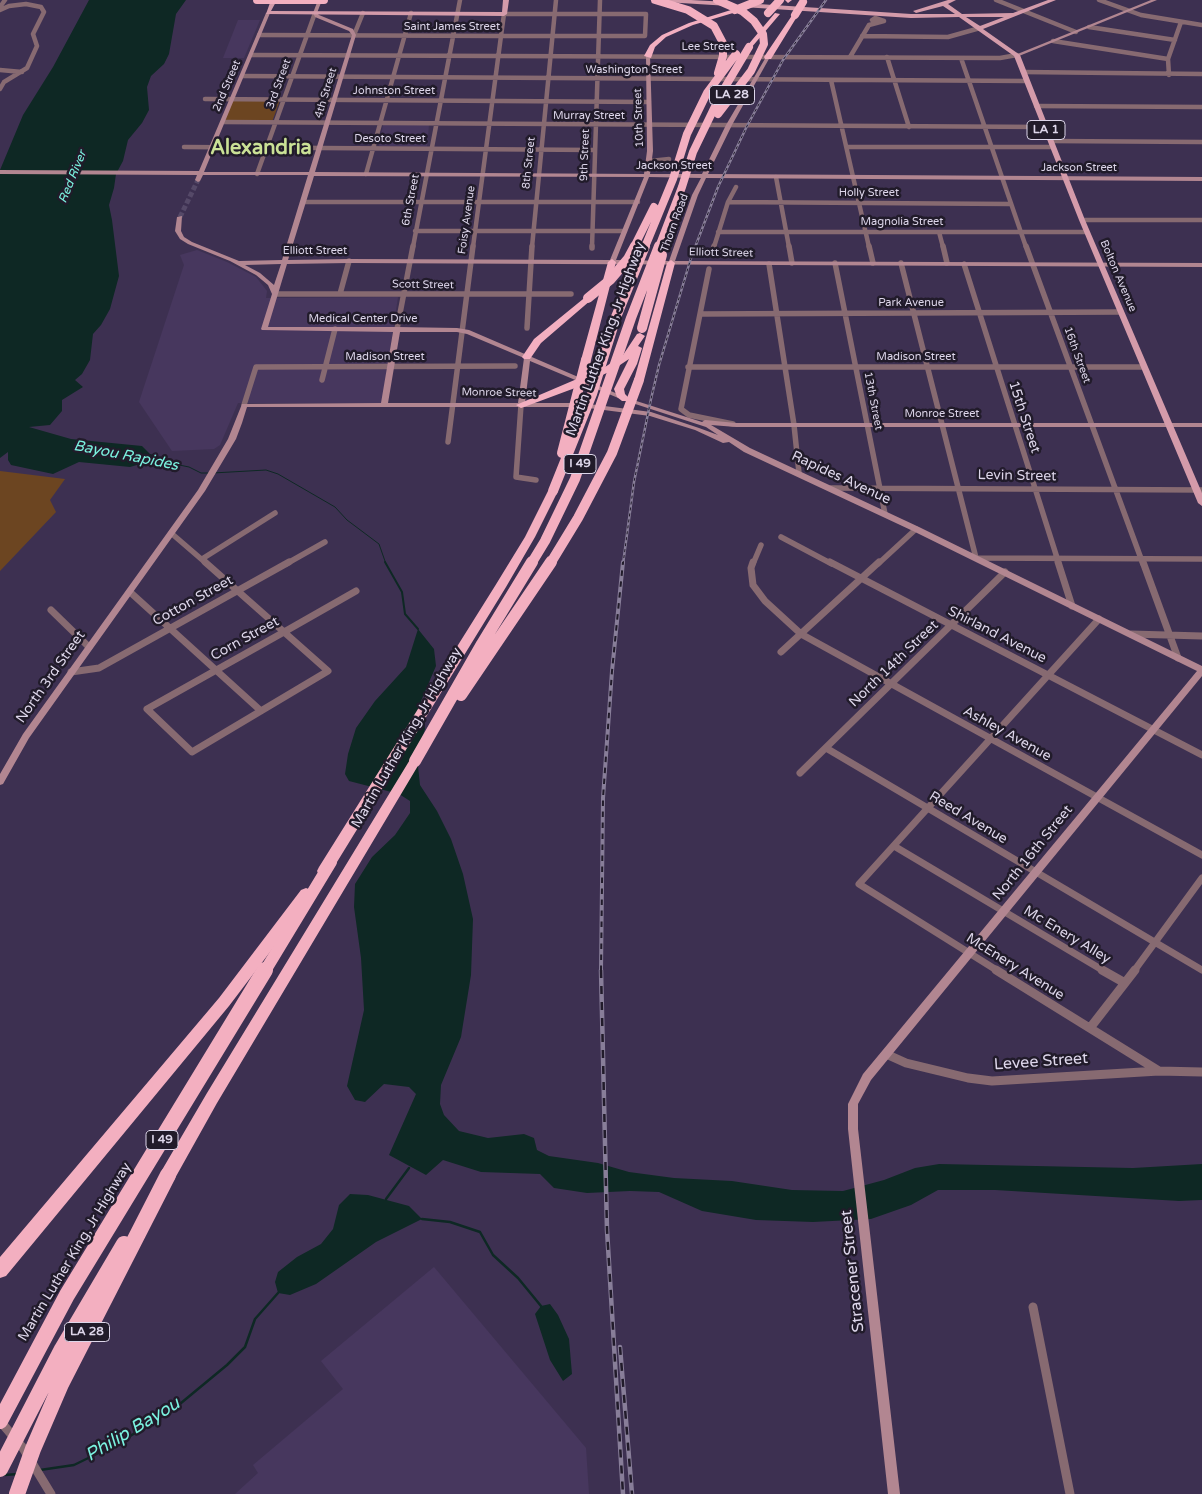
<!DOCTYPE html>
<style>
body{margin:0}
canvas{display:block;background:#3d3051}
</style>
<canvas width="1202" height="1494"></canvas>
<script>
const g = document.querySelector('canvas').getContext('2d');
g.lineJoin = 'round';
function paint(path, color) {
  g.fillStyle = color;
  g.fill(path, 'evenodd');
}
function shape(rows) {
  const path = new Path2D();
  for (const r of rows) {
    path.moveTo(r[0], r[1]);
    for (let i = 2; i < r.length; i += 2) path.lineTo(r[i], r[i + 1]);
  }
  return path;
}
function strokePath(path, color, width, dash) {
  g.strokeStyle = color;
  g.lineWidth = width;
  g.lineCap = dash ? 'butt' : 'round';
  g.setLineDash(dash || []);
  g.stroke(path);
}
function label(font, color, halo, rows, align = 'center') {
  g.font = font + ' "Varela Round",sans-serif';
  g.lineWidth = 5;
  g.setLineDash([]);
  g.textBaseline = 'middle';
  g.strokeStyle = halo;
  g.fillStyle = color;
  for (const [text, x, y, turn = 0] of rows) {
    g.save();
    g.translate(x, y);
    g.rotate((+turn || 0) * Math.PI / 180);
    g.textAlign = isNaN(turn) ? turn : align;
    if (halo) g.strokeText(text, 0, 0);
    g.fillText(text, 0, 0);
    g.restore();
  }
}
paint(shape([
 [238,20,260,20,244,58,223,58],
 [383,125,429,125,427,147,379,146],
 [197,250,227,262,256,277,267,291,266,298,398,297,382,403,238,403,220,445,214,449,172,451,139,402,184,265,180,255],
 [434,1267,586,1448,589,1494,235,1494,258,1473,253,1465,343,1389,321,1361]
]), '#47375e');
paint(shape([
 [280,100,272,122,223,122,233,101],
 [0,471,65,479,50,500,56,512,0,571]
]), '#6c4521');
paint(shape([
 [89,0,186,0,176,14,169,54,164,64,151,76,147,87,149,110,142,123,128,140,123,161,116,174,114,188,109,205,112,220,119,276,110,309,101,325,93,334,90,360,82,374,75,380,83,387,62,400,62,411,50,425,29,427,71,439,142,446,150,454,158,456,153,464,144,463,130,467,79,462,53,474,11,465,8,460,8,452,0,458,0,170,23,115,53,67],
 [418,629,434,649,436,666,421,701,425,729,420,745,418,766,420,785,437,811,451,839,463,874,473,919,471,975,461,1037,441,1085,440,1104,444,1115,459,1131,488,1138,524,1134,534,1138,537,1150,549,1156,598,1163,629,1172,674,1178,732,1181,792,1190,843,1191,884,1180,915,1168,939,1164,1133,1168,1202,1164,1202,1200,1179,1201,995,1190,938,1190,911,1205,871,1219,813,1222,756,1220,702,1211,659,1192,630,1191,587,1193,554,1188,540,1174,481,1172,443,1160,426,1175,389,1155,416,1094,409,1087,384,1084,365,1102,355,1100,347,1086,364,1010,361,958,354,907,355,884,372,857,395,835,410,813,410,801,399,794,349,781,345,774,348,754,356,728,375,701,406,667],
 [350,1194,368,1195,409,1206,422,1219,376,1242,316,1284,290,1295,278,1293,275,1282,278,1272,297,1257,321,1244,333,1229,339,1205],
 [550,1304,558,1315,569,1339,572,1374,563,1381,550,1360,535,1314,541,1306]
]), '#0e2824');
strokePath(shape([
 [155,460,189,467,201,473,208,473],
 [213,473,266,470,278,474,335,507,347,520,379,544,386,564]
]), '#0e2824', 1);
strokePath(shape([
 [385,562,402,592,405,614,418,629]
]), '#0e2824', 2);
strokePath(shape([
 [386,1199,409,1168],
 [422,1219,450,1222,480,1232,493,1255,518,1278,541,1306],
 [40,1470,74,1465,119,1443,175,1408,227,1365,245,1347,255,1319,278,1293],
 [5,1475,18,1474]
]), '#0e2824', 2.5);
strokePath(shape([
 [180,217,198,180]
]), '#554968', 5, [5, 2.5]);
strokePath(shape([
 [996,0,1076,32],
 [1099,0,1141,15,1202,25],
 [0,7,5,0],
 [0,10,9,6,26,4,41,7,44,12,33,34,37,46,27,68,4,82,0,89],
 [504,14,646,14,645,36,501,36,504,14],
 [1089,27,1175,40],
 [259,35,501,36],
 [354,35,363,13],
 [862,36,948,37,980,28],
 [1053,41,1168,59],
 [251,55,1000,58,1017,55],
 [850,57,869,25,884,21,875,18,872,20,874,22],
 [887,57,909,127],
 [961,58,1026,247],
 [0,70,22,72],
 [1023,72,1202,74],
 [1169,75,1168,59,1181,22],
 [242,76,1026,81],
 [831,80,869,247],
 [205,99,649,102],
 [1036,106,1202,107],
 [223,122,1045,127],
 [1051,141,1202,142],
 [184,147,595,150],
 [847,147,1052,147],
 [650,161,669,159],
 [257,174,315,13],
 [366,174,411,13],
 [776,177,789,247],
 [304,202,638,202],
 [728,202,1010,204],
 [1082,220,1202,220],
 [415,231,625,231],
 [718,232,1087,232],
 [939,232,943,247],
 [413,247,460,0],
 [473,247,501,36],
 [532,247,556,0],
 [592,247,600,0],
 [714,247,728,202,736,187]
]), '#876a71', 4.5);
strokePath(shape([
 [789,246,792,263],
 [869,246,873,263],
 [943,246,947,263],
 [1026,246,1143,564],
 [592,248,592,246],
 [713,250,714,246],
 [835,263,885,514],
 [901,263,976,558,1202,559],
 [769,264,794,425,799,473],
 [964,264,1059,564],
 [709,269,681,409,689,415,733,424],
 [275,294,571,294],
 [340,294,349,261],
 [701,314,1121,312],
 [527,328,532,246],
 [397,329,413,246],
 [688,367,1144,367],
 [322,380,335,329],
 [244,405,256,367,515,366],
 [521,405,516,477,536,480],
 [448,442,473,246],
 [831,488,1202,490],
 [171,533,207,564],
 [781,537,832,564],
 [202,559,275,513],
 [286,564,325,542],
 [753,564,761,545],
 [878,564,916,529]
]), '#876a71', 5.5);
strokePath(shape([
 [205,562,284,632],
 [753,562,751,568,753,585,765,601,801,634,1202,855],
 [830,562,1202,755],
 [1058,562,1072,606],
 [1143,562,1178,658],
 [130,592,261,711],
 [51,610,89,647],
 [284,632,328,671,192,752,147,709,284,632],
 [284,632,356,591],
 [1131,634,1202,636],
 [781,652,879,562],
 [71,672,99,668,289,562],
 [826,748,1202,970],
 [800,773,1005,572],
 [894,846,1104,971],
 [998,971,859,884,1099,619],
 [1134,971,1202,878]
]), '#876a71', 7);
strokePath(shape([
 [996,970,1159,1071],
 [1102,970,1125,983],
 [1090,1028,1135,970],
 [886,1054,906,1063,968,1078,992,1081,1159,1071,1202,1072],
 [1033,1307,1070,1494],
 [0,1421,23,1448,51,1494]
]), '#876a71', 9);
paint(shape([
 [318,0,322,0,317,13,319,15,353,29,356,35,315,172,644,174,647,151,646,56,648,55,650,56,653,151,650,174,702,174,726,125,766,57,768,56,770,57,732,125,708,174,1202,177,1202,181,706,178,698,195,675,261,1202,263,1202,267,349,263,287,264,268,327,397,327,457,328,469,330,627,398,702,422,705,420,736,423,1202,423,1202,427,736,427,711,425,750,448,919,527,1202,666,1202,676,871,1080,858,1104,858,1129,900,1494,888,1494,848,1129,848,1104,863,1074,1197,671,913,531,744,452,729,442,723,443,695,430,650,416,581,407,247,407,242,423,236,439,205,491,29,738,3,784,0,785,0,774,23,734,198,490,228,439,242,404,381,403,393,332,262,330,261,329,272,294,268,285,256,275,230,261,188,244,180,239,175,231,177,217,182,216,181,231,184,237,192,242,239,261,282,260,308,175,203,175,200,181,198,182,195,180,197,175,0,174,0,170,199,171,266,13,268,12,270,13,204,172,309,172,352,35,349,31,315,17,313,13,318,0],
 [314,176,644,177,610,260,349,259,288,260,314,176],
 [649,177,701,178,692,195,669,261,616,260,649,177],
 [281,264,274,285,260,273,245,265,281,264],
 [400,332,457,332,467,334,524,358,518,403,388,403,400,332],
 [530,361,623,400,706,427,718,435,699,428,651,412,581,403,525,403,530,361],
 [1151,0,1157,0,1019,56,1015,55,1151,0]
]), '#b28691');
paint(shape([
 [271,0,277,0,271,11,502,12,503,0,509,0,507,14,504,16,266,14,271,0],
 [662,0,691,0,729,2,732,4,729,6,665,2,662,0],
 [948,0,956,0,948,4,962,14,1013,13,1048,0,1056,0,983,29,1020,55,1085,220,1202,493,1202,506,1198,503,1079,220,1014,56,959,17,911,18,743,7,740,5,743,3,911,14,955,14,943,6,916,13,913,11,948,0],
 [966,17,1004,17,980,26,966,17]
]), '#d49baa');
paint(shape([
 [785,0,792,0,788,3,785,0],
 [731,10,734,12,733,13,693,25,666,37,655,47,651,58,644,56,650,45,662,35,689,23,731,10],
 [775,13,780,14,751,48,747,48,747,46,775,13],
 [793,14,798,15,771,59,765,59,764,57,793,14],
 [612,259,616,262,591,360,589,362,583,362,581,360,608,262,612,259],
 [671,260,675,263,644,380,642,382,636,382,634,380,667,263,671,260],
 [588,295,593,298,591,300,541,343,530,359,524,359,522,357,534,339,588,295],
 [640,333,645,336,638,346,642,348,637,364,624,389,625,394,630,399,628,401,622,401,617,397,614,389,629,359,611,371,575,388,524,407,521,408,516,405,605,367,623,355,637,334,640,333],
 [553,488,558,491,535,537,506,587,329,875,324,876,319,875,317,871,319,867,495,586,525,537,548,491,553,488],
 [415,756,419,758,421,761,419,764,217,1103,174,1180,168,1182,162,1180,160,1175,162,1170,207,1093,411,758,415,756],
 [306,888,311,890,313,894,311,898,229,1006,6,1276,0,1278,0,1257,219,998,301,890,306,888]
]), '#f3afc0');
const railFar2 = shape([
 [623,564,634,482,651,399,659,365,691,258,718,187,747,126,783,60,826,0]
]);
const railFar1 = shape([
 [601,971,603,798,612,671,623,562]
]);
const rail = shape([
 [601,970,607,1230,623,1494],
 [620,1347,632,1494]
]);
strokePath(railFar2, '#887e99', 2.5);
strokePath(railFar1, '#887e99', 4);
strokePath(rail, '#887e99', 4.5);
strokePath(railFar2, '#211b2a', 1, [3]);
strokePath(railFar1, '#211b2a', 2, [5.5]);
strokePath(rail, '#211b2a', 2.5, [8]);
strokePath(shape([
 [257,0,324,0],
 [655,0,688,10,714,26,723,43,723,56,718,73],
 [717,0,742,11,754,21,763,34,764,44,751,71,718,114],
 [735,10,760,0],
 [768,13,780,0],
 [795,15,803,2],
 [634,247,654,207],
 [645,247,673,179,687,134,707,93,736,54],
 [659,247,682,187,693,152,721,94,749,47]
]), '#f3afc0', 8);
strokePath(shape([
 [588,298,610,280,628,259,635,246],
 [642,328,662,255],
 [562,453,586,360],
 [553,491,592,394,616,317,645,246],
 [531,564,545,541,575,479,631,318,659,246],
 [550,564,578,518,612,453,639,380]
]), '#f3afc0', 10);
strokePath(shape([
 [461,695,551,562],
 [415,761,482,644,532,562],
 [265,971,331,862]
]), '#f3afc0', 12);
strokePath(shape([
 [0,1421,67,1295,265,970],
 [0,1469,62,1349,124,1244],
 [17,1494,33,1449,61,1384,168,1175]
]), '#f3afc0', 16);
label('11px', '#ddd6ea', '#211b2a', [
 ["Saint James Street",452,27],
 ["Lee Street",708,47],
 ["Washington Street",634,70],
 ["3rd Street",279,84,-70],
 ["2nd Street",227,86,-67],
 ["Johnston Street",394,91],
 ["4th Street",326,93,-73],
 ["Murray Street",589,116],
 ["10th Street",639,118,-92],
 ["Desoto Street",390,139],
 ["9th Street",585,155,-88],
 ["8th Street",529,163,-84],
 ["Jackson Street",674,166],
 ["Jackson Street",1079,168],
 ["Holly Street",869,193],
 ["6th Street",411,200,-79],
 ["Foisy Avenue",467,220,-82],
 ["Magnolia Street",902,222],
 ["Thorn Road",675,223,-70],
 ["Elliott Street",315,251],
 ["Elliott Street",721,253,1],
 ["Bolton Avenue",1118,276,67],
 ["Scott Street",423,285,1],
 ["Park Avenue",911,303],
 ["Medical Center Drive",363,319],
 ["16th Street",1077,355,70],
 ["Madison Street",385,357],
 ["Madison Street",916,357],
 ["Monroe Street",499,393,1],
 ["13th Street",873,401,79],
 ["Monroe Street",942,414]
]);
for (const [x, y, w] of [
 [732,95,45],
 [1046,130,38],
 [580,464,32],
 [162,1140,32],
 [87,1332,45]
]) {
  const box = new Path2D();
  box.roundRect(x - w / 2, y - 9.5, w, 19, 4);
  g.fillStyle = '#211b2a';
  g.fill(box);
  strokePath(box, '#ddd6ea', 1);
}
label('bold 12px', '#ddd6ea', null, [
 ["LA 28",732,95],
 ["LA 1",1046,130],
 ["I 49",580,464],
 ["I 49",162,1140],
 ["LA 28",87,1332]
]);
label('italic 12px', '#7bf3e0', '#211b2a', [
 ["Red River",73,177,-68]
]);
label('14px', '#ddd6ea', '#211b2a', [
 ["Martin Luther King, Jr Highway",606,339,-70],
 ["15th Street",1024,417,72],
 ["Levin Street",1017,476,1],
 ["Rapides Avenue",841,478,25],
 ["Cotton Street",193,601,-29],
 ["Shirland Avenue",997,635,27],
 ["Corn Street",245,639,-29],
 ["North 14th Street",894,664,-44],
 ["North 3rd Street",51,677,-55],
 ["Ashley Avenue",1007,734,29],
 ["Martin Luther King, Jr Highway",407,738,-60],
 ["Reed Avenue",968,818,31],
 ["North 16th Street",1033,853,-51],
 ["Mc Enery Alley",1067,935,31],
 ["McEnery Avenue",1015,967,32],
 ["Martin Luther King, Jr Highway",75,1252,-59]
]);
label('italic 15px', '#7bf3e0', '#211b2a', [
 ["Bayou Rapides",126,456,11]
]);
label('16px', '#ddd6ea', '#211b2a', [
 ["Levee Street",1041,1062,-4],
 ["Stracener Street",853,1271,-96]
]);
label('italic 18px', '#7bf3e0', '#211b2a', [
 ["Philip Bayou",133,1430,-31]
]);
label('bold 20px', '#cae196', '#211b2a', [
 ["Alexandria",261,149]
]);
</script>
